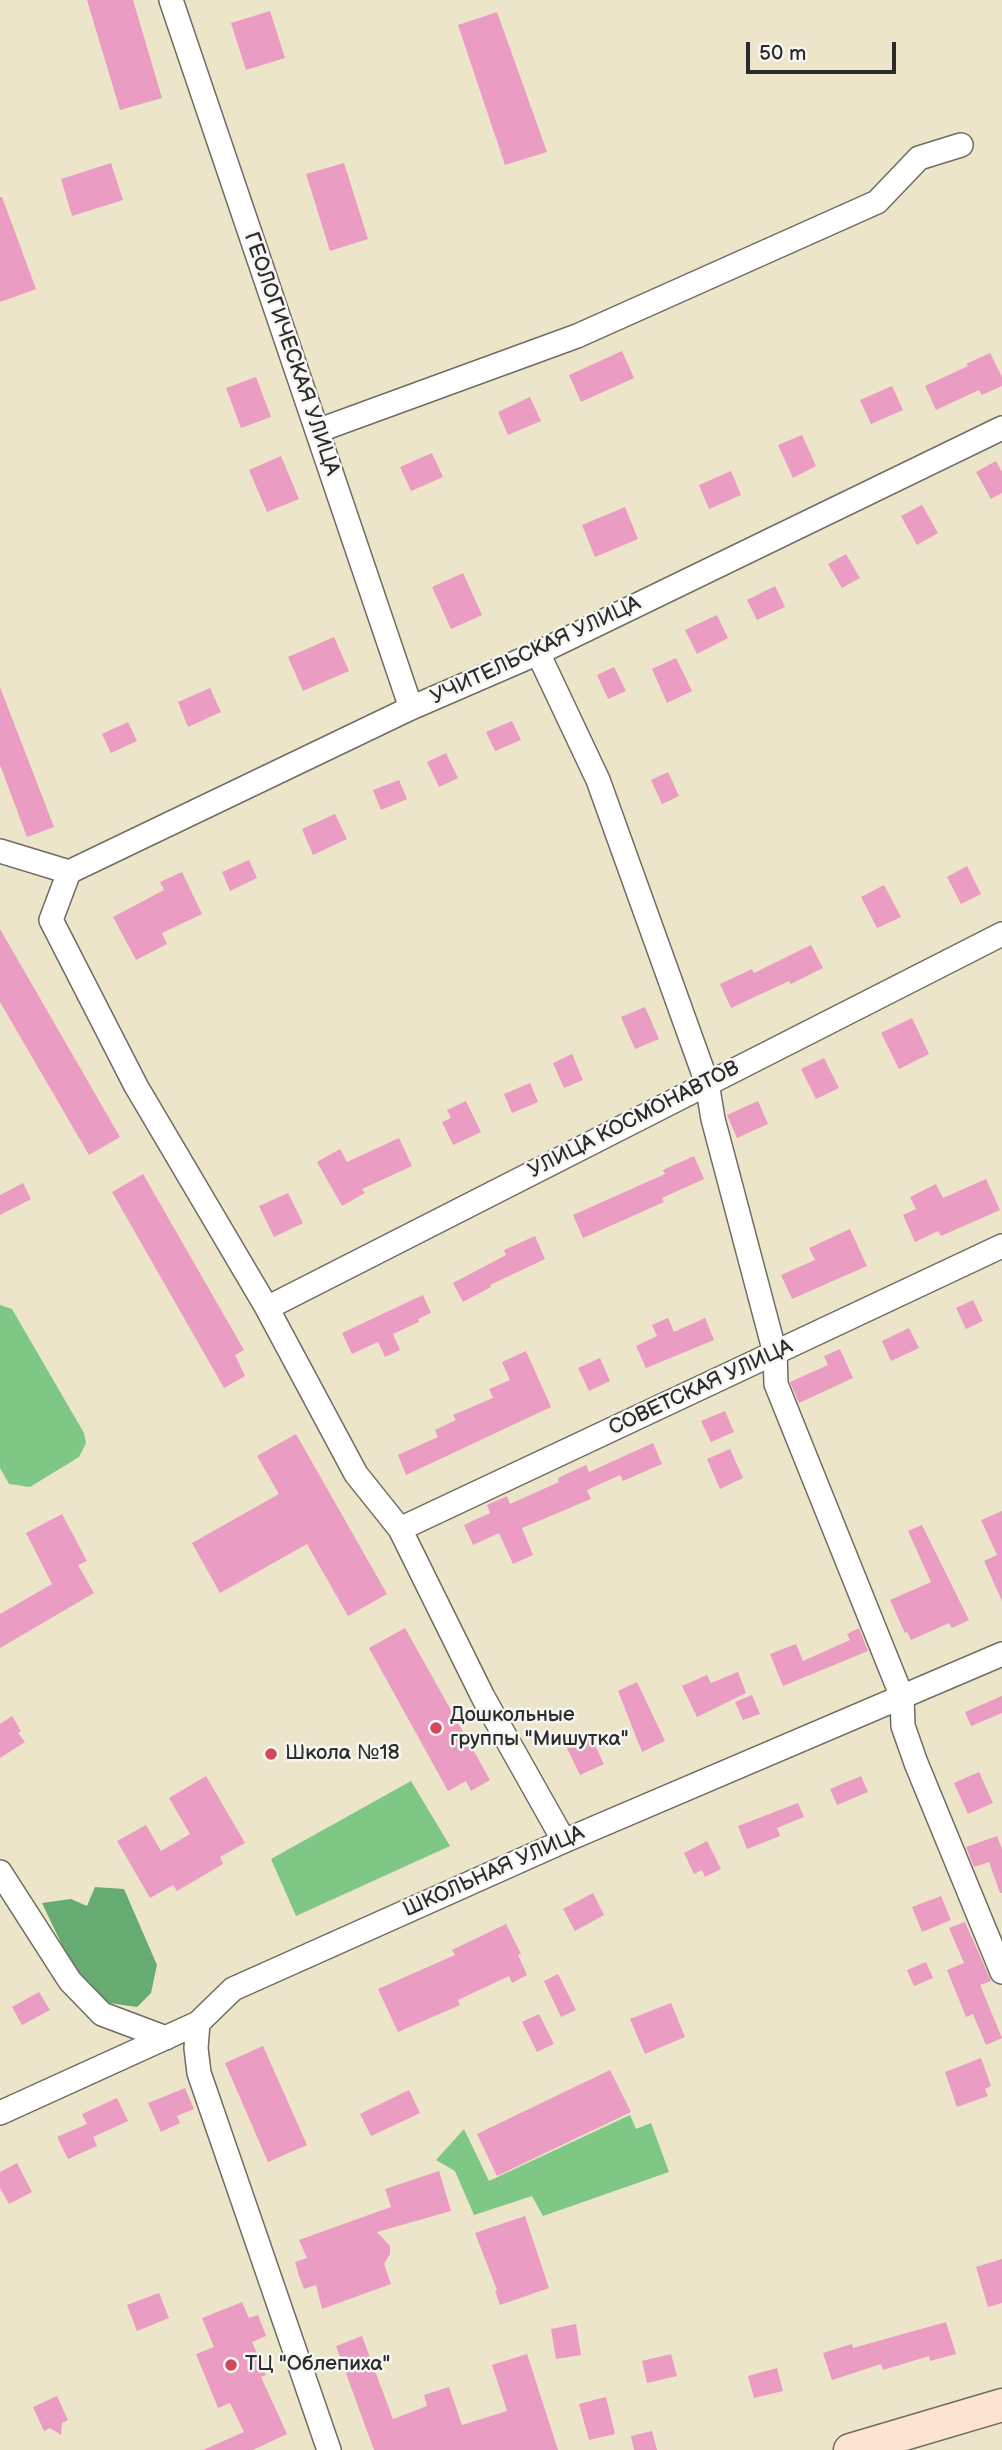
<!DOCTYPE html>
<meta charset="utf-8">
<style>
body{margin:0}
#map{position:relative;width:1002px;height:2450px;overflow:hidden;background:#ede5c9;font-family:"Balsamiq Sans",sans-serif}
canvas{display:block}
.scale{position:absolute;left:746px;top:42px;width:150px;height:32px;box-sizing:border-box;border:4px solid #2b2b2b;border-top:0;padding-left:9px;font-size:21px;line-height:24px;white-space:nowrap;color:#2b2b2b;-webkit-text-stroke:5px #f6f6f2;paint-order:stroke}
</style>
<div id="map">
<canvas width="1002" height="2450"></canvas>
<div class="scale">50 m</div>
</div>
<script>
const g = document.querySelector('canvas').getContext('2d');
g.lineJoin = 'round';
function paint(path, color) {
  g.fillStyle = color;
  g.fill(path, 'evenodd');
}
function shape(rows) {
  const path = new Path2D();
  for (const r of rows) {
    path.moveTo(r[0], r[1]);
    for (let i = 2; i < r.length; i += 2) path.lineTo(r[i], r[i + 1]);
  }
  return path;
}
function strokePath(path, color, width, dash) {
  g.strokeStyle = color;
  g.lineWidth = width;
  g.lineCap = dash ? 'butt' : 'round';
  g.setLineDash(dash || []);
  g.stroke(path);
}
function label(font, color, halo, rows, align = 'center') {
  g.font = font + ' "Balsamiq Sans",sans-serif';
  g.lineWidth = 5;
  g.setLineDash([]);
  g.textBaseline = 'middle';
  g.strokeStyle = halo;
  g.fillStyle = color;
  for (const [text, x, y, turn = 0] of rows) {
    g.save();
    g.translate(x, y);
    g.rotate((+turn || 0) * Math.PI / 180);
    g.textAlign = isNaN(turn) ? turn : align;
    if (halo) g.strokeText(text, 0, 0);
    g.fillText(text, 0, 0);
    g.restore();
  }
}
paint(shape([
 [0,1305,12,1309,84,1433,86,1443,79,1457,30,1487,9,1484,0,1468],
 [411,1781,450,1846,296,1916,271,1859],
 [630,2115,636,2129,651,2123,669,2172,543,2216,532,2196,474,2215,455,2171,436,2160,464,2129,489,2181]
]), '#7ec784');
paint(shape([
 [95,1887,124,1889,157,1965,151,1993,137,2007,109,2003,85,1982,71,1964,42,1903,71,1899,87,1906]
]), '#66ac72');
paint(shape([
 [87,0,133,0,162,98,120,110],
 [270,11,285,58,246,70,231,23],
 [497,12,547,152,505,165,458,25],
 [111,163,123,200,72,216,61,179],
 [344,163,368,239,330,251,306,174],
 [0,197,2,197,36,289,0,302],
 [622,351,634,378,581,402,569,375],
 [990,353,1002,377,1002,386,982,395,979,390,936,410,925,386,968,366,966,364],
 [256,377,271,417,241,428,226,388],
 [892,386,903,410,871,424,860,400],
 [530,397,541,421,508,435,498,412],
 [802,435,816,466,793,478,778,445],
 [432,453,443,477,411,491,400,467],
 [281,456,299,499,267,512,249,470],
 [996,461,1002,472,1002,493,991,499,976,472],
 [731,471,741,495,709,509,699,485],
 [922,505,938,533,917,545,901,516],
 [625,507,638,539,595,557,582,525],
 [846,554,860,578,842,588,828,564],
 [463,573,482,615,451,629,432,587],
 [775,586,785,607,757,620,747,600],
 [717,615,728,638,697,654,685,630],
 [334,637,349,671,303,691,288,657],
 [676,658,692,691,667,703,652,669],
 [614,667,626,691,608,699,597,675],
 [0,687,54,827,27,837,0,765],
 [210,688,221,712,188,727,178,702],
 [512,721,521,740,495,751,486,732],
 [128,722,137,741,111,753,102,734],
 [446,753,458,778,439,787,427,762],
 [668,772,679,796,662,804,651,780],
 [399,780,407,799,381,810,373,790],
 [335,814,347,839,313,855,302,829],
 [249,860,257,878,230,891,222,872],
 [967,866,981,894,961,904,947,877],
 [182,872,202,914,162,933,167,944,136,960,113,917,164,890,160,882],
 [884,885,901,917,877,928,861,897],
 [0,929,120,1137,89,1155,0,1002],
 [811,945,823,968,791,984,789,981,731,1008,720,984,752,969,754,973],
 [645,1007,659,1039,635,1049,621,1017],
 [912,1018,929,1054,899,1069,881,1033],
 [572,1054,583,1080,564,1088,553,1063],
 [824,1058,839,1088,816,1099,801,1069],
 [530,1083,538,1102,512,1113,504,1094],
 [466,1101,481,1132,453,1145,442,1122,451,1118,447,1110],
 [758,1101,768,1124,737,1138,727,1115],
 [399,1138,412,1166,362,1189,365,1193,342,1206,317,1162,340,1149,347,1162],
 [694,1156,704,1179,662,1198,664,1202,583,1238,573,1215,665,1174,663,1170],
 [143,1174,244,1350,235,1355,245,1376,224,1388,112,1192],
 [986,1179,1000,1210,941,1236,938,1231,915,1242,903,1215,916,1209,910,1197,936,1184,943,1198],
 [23,1183,31,1199,0,1215,0,1195],
 [288,1193,303,1223,274,1237,259,1206],
 [850,1229,867,1266,792,1299,781,1275,815,1260,809,1248],
 [535,1236,545,1259,490,1285,491,1287,463,1302,453,1283,506,1255,504,1250],
 [423,1295,431,1313,418,1319,419,1322,393,1334,400,1350,385,1357,378,1342,352,1354,342,1333],
 [973,1300,983,1321,966,1329,956,1308],
 [668,1318,674,1332,705,1318,714,1340,646,1368,636,1346,657,1336,652,1325],
 [909,1328,919,1348,891,1361,882,1341],
 [840,1349,853,1378,799,1403,790,1382,828,1365,824,1356],
 [526,1351,551,1407,406,1475,398,1455,438,1437,435,1430,456,1420,453,1415,493,1398,489,1389,510,1380,502,1362],
 [600,1358,610,1381,589,1391,578,1368],
 [725,1411,734,1432,711,1442,701,1421],
 [296,1434,387,1594,348,1616,307,1544,220,1593,192,1543,279,1494,257,1456],
 [653,1443,662,1464,623,1481,620,1475,587,1490,591,1499,522,1528,533,1555,513,1564,499,1533,473,1545,464,1525,490,1513,487,1505,507,1496,510,1504,559,1482,558,1478,586,1465,589,1472],
 [730,1449,743,1478,720,1489,707,1459],
 [1002,1511,1002,1601,984,1561,997,1555,981,1520],
 [62,1514,87,1561,78,1565,94,1593,0,1648,0,1614,52,1584,26,1533],
 [922,1525,969,1620,952,1628,949,1623,911,1640,907,1632,905,1633,890,1600,931,1582,908,1531],
 [405,1628,490,1780,471,1791,466,1781,448,1791,369,1648],
 [859,1628,868,1651,783,1686,770,1654,796,1644,803,1661,850,1640,847,1634],
 [738,1672,746,1693,697,1717,682,1686,707,1675,711,1683],
 [637,1682,665,1741,642,1752,618,1691],
 [752,1695,760,1714,743,1720,735,1702],
 [1002,1696,1002,1713,971,1726,965,1712],
 [12,1716,21,1731,18,1733,25,1742,0,1758,0,1724],
 [589,1733,604,1764,580,1775,565,1744],
 [979,1772,993,1803,968,1814,954,1783],
 [206,1776,245,1843,220,1857,223,1864,177,1891,173,1885,150,1898,117,1841,146,1825,161,1851,190,1834,169,1798],
 [861,1776,868,1792,837,1805,830,1789],
 [798,1803,804,1817,777,1828,780,1836,747,1849,738,1826],
 [997,1836,1002,1849,1002,1893,1000,1893,989,1862,974,1867,966,1847],
 [707,1841,721,1869,705,1877,702,1870,694,1874,684,1853],
 [593,1893,604,1915,575,1931,563,1909],
 [941,1896,951,1920,922,1932,912,1907],
 [965,1922,991,1981,980,1985,1002,2038,986,2045,973,2014,966,2017,947,1970,964,1963,949,1928],
 [506,1924,521,1954,518,1955,527,1975,512,1983,509,1976,458,2000,460,2005,398,2032,378,1989,455,1955,452,1950],
 [926,1962,933,1978,914,1986,907,1970],
 [558,1974,576,2010,561,2017,544,1981],
 [39,1992,50,2010,22,2025,12,2007],
 [671,2003,685,2037,645,2054,630,2019],
 [539,2014,554,2044,537,2052,522,2022],
 [263,2046,307,2145,268,2162,225,2063],
 [981,2058,991,2086,985,2089,988,2096,957,2107,945,2072],
 [610,2070,631,2112,497,2176,477,2134],
 [185,2088,194,2109,177,2116,180,2123,161,2132,148,2103],
 [409,2090,420,2113,371,2136,360,2114],
 [117,2098,128,2121,93,2137,97,2146,68,2159,57,2137,87,2124,82,2114],
 [17,2163,32,2192,9,2204,0,2188,0,2172],
 [439,2171,451,2211,377,2232,390,2246,390,2254,384,2264,391,2284,322,2309,316,2285,304,2289,299,2276,295,2262,307,2258,299,2240,391,2207,385,2189],
 [525,2216,549,2288,500,2305,495,2291,497,2290,475,2233],
 [1002,2259,1002,2303,988,2307,976,2267],
 [159,2293,169,2318,137,2331,127,2305],
 [242,2302,249,2318,258,2315,266,2336,252,2342,266,2375,261,2377,287,2434,253,2450,203,2450,244,2432,230,2403,218,2408,196,2354,214,2347,202,2318],
 [946,2322,956,2354,930,2361,929,2356,883,2370,881,2364,832,2380,823,2353,852,2344,853,2348],
 [576,2324,581,2355,556,2359,551,2329],
 [362,2336,393,2419,427,2406,424,2395,449,2387,462,2425,507,2411,492,2365,527,2354,558,2450,374,2450,336,2346],
 [671,2354,677,2376,647,2383,642,2361],
 [777,2368,783,2391,754,2398,748,2376],
 [57,2396,68,2420,62,2423,61,2435,50,2428,44,2431,33,2407],
 [606,2397,615,2434,589,2440,579,2404],
 [652,2431,657,2450,634,2450,631,2436]
]), '#eb9cc3');
const minor = shape([
 [171,0,411,708],
 [317,431,577,336,877,202,919,158,961,145],
 [538,653,598,780,707,1083,713,1119,775,1353,776,1384,902,1697,903,1726,916,1763,1002,1972],
 [0,851,69,872],
 [69,872,51,920,136,1086,267,1308,356,1474,400,1529,483,1697,564,1841],
 [69,872,411,708,538,653,1002,428],
 [267,1308,1002,934],
 [400,1529,1002,1246],
 [0,1872,70,1981,102,2014,166,2038],
 [198,2023,196,2048,199,2073,329,2450],
 [0,2113,198,2023,233,1989,564,1841,1002,1654]
]);
const secondary = shape([
 [850,2450,1002,2405]
]);
strokePath(minor, '#6f6c62', 26);
strokePath(secondary, '#6f6c62', 35);
strokePath(minor, '#fff', 23);
strokePath(secondary, '#fde4d1', 32);
for (const [x, y, r, color] of [
 [436,1728,7,"#d1495b"],
 [271,1754,7,"#d1495b"],
 [231,2365,7,"#d1495b"]
]) {
  const dot = new Path2D();
  dot.arc(x, y, r, 0, 2 * Math.PI);
  g.fillStyle = color;
  g.fill(dot);
  strokePath(dot, '#f6f6f2', 2.5);
}
label('21px', '#2b2b2b', '#f6f6f2', [
 ["ГЕОЛОГИЧЕСКАЯ УЛИЦА",291,354,71],
 ["УЧИТЕЛЬСКАЯ УЛИЦА",536,651,-25],
 ["УЛИЦА КОСМОНАВТОВ",634,1120,-27],
 ["СОВЕТСКАЯ УЛИЦА",701,1388,-25],
 ["ШКОЛЬНАЯ УЛИЦА",494,1872,-24]
]);
label('21px', '#2b2b2b', '#f6f6f2', [
 ["Дошкольные",450,1716],
 ["группы \"Мишутка\"",450,1740],
 ["Школа №18",285,1754],
 ["ТЦ \"Облепиха\"",245,2365]
], 'left');
</script>
